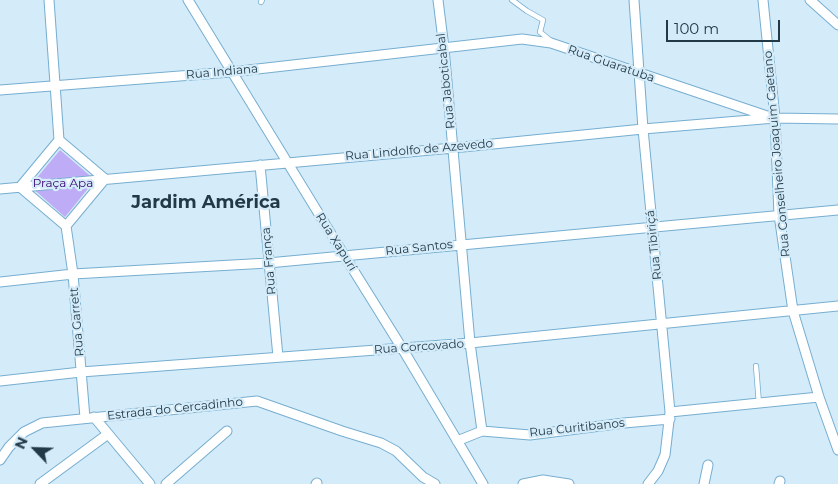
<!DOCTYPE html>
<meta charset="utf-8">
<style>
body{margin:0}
#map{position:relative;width:838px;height:484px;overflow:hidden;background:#d4ebf9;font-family:Montserrat,sans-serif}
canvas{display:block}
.north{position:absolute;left:10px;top:424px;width:50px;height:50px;-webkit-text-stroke:4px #d4ebf9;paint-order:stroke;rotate:294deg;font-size:14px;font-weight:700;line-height:20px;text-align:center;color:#223a48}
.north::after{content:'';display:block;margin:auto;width:18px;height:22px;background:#223a48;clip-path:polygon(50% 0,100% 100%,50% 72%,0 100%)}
.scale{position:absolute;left:666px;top:20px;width:114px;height:22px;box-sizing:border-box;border:2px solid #223a48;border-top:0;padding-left:6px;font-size:15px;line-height:18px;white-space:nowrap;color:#223a48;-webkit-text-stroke:4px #d4ebf9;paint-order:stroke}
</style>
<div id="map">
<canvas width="838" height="484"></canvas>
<div class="north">N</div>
<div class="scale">100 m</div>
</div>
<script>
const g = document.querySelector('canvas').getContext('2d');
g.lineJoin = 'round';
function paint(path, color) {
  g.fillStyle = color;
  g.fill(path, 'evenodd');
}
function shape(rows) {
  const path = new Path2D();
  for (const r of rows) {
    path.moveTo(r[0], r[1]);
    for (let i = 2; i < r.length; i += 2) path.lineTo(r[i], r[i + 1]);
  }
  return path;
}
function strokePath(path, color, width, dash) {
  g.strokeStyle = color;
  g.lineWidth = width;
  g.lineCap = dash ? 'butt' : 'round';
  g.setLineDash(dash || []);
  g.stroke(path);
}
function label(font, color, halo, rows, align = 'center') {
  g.font = font + ' Montserrat,sans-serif';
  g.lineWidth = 4.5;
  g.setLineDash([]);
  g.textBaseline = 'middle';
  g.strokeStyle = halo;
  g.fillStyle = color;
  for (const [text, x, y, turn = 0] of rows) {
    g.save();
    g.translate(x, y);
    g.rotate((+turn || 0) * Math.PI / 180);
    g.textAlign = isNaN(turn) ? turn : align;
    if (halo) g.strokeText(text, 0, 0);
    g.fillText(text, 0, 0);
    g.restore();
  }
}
paint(shape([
 [60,150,95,180,65,217,30,186]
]), '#bfacf6');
const service = shape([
 [512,0,527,11,543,20,540,32,551,41],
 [261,2,262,0],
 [756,366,759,404]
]);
const minor = shape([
 [49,0,59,140],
 [188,0,344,255,402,348,483,484],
 [438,0,444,48,470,343,482,431],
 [634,0,643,129,670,412,665,455,658,471,648,484],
 [763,0,775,118,779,215,793,311,819,397,838,450],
 [810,0,838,25],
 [0,90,231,72,522,39,551,43,770,117],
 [59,140,105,179,66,226,20,187,59,140],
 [260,165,278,357],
 [0,189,453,148,643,129,775,118,838,119],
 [66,226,73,274,85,418],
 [0,282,73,274,268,263,838,210],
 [0,381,81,372,470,343,838,306],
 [670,412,819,397],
 [94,417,150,484],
 [457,441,482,431,530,435,624,423,670,419],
 [0,460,9,447,24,432,42,423,257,401,342,431,381,443,396,451,423,477,435,484],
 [40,484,108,434],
 [166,484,227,431],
 [316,484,317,483],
 [523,484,543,480,569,484],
 [704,484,708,465],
 [779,484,780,481]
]);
strokePath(service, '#76aed0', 6);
strokePath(minor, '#76aed0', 11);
strokePath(service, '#fff', 4.5);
strokePath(minor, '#fff', 9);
label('12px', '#223a48', '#d4ebf9', [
 ["Rua Guaratuba",611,64,19],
 ["Rua Indiana",222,72,-5],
 ["Rua Jaboticabal",446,81,-96],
 ["Rua Lindolfo de Azevedo",419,150,-5],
 ["Rua Conselheiro Joaquim Caetano",777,154,-95],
 ["Rua Xapurí",336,242,58],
 ["Rua Tibiriçá",654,245,-96],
 ["Rua Santos",419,248,-6],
 ["Rua França",269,261,-95],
 ["Rua Garrett",77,322,-95],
 ["Rua Corcovado",419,347,-4],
 ["Estrada do Cercadinho",175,409,-6],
 ["Rua Curitibanos",577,428,-6]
]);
label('12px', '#380271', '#d4ebf9', [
 ["Praça Apa",63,183]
]);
label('bold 18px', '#223a48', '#d4ebf9', [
 ["Jardim América",206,203]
]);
</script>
